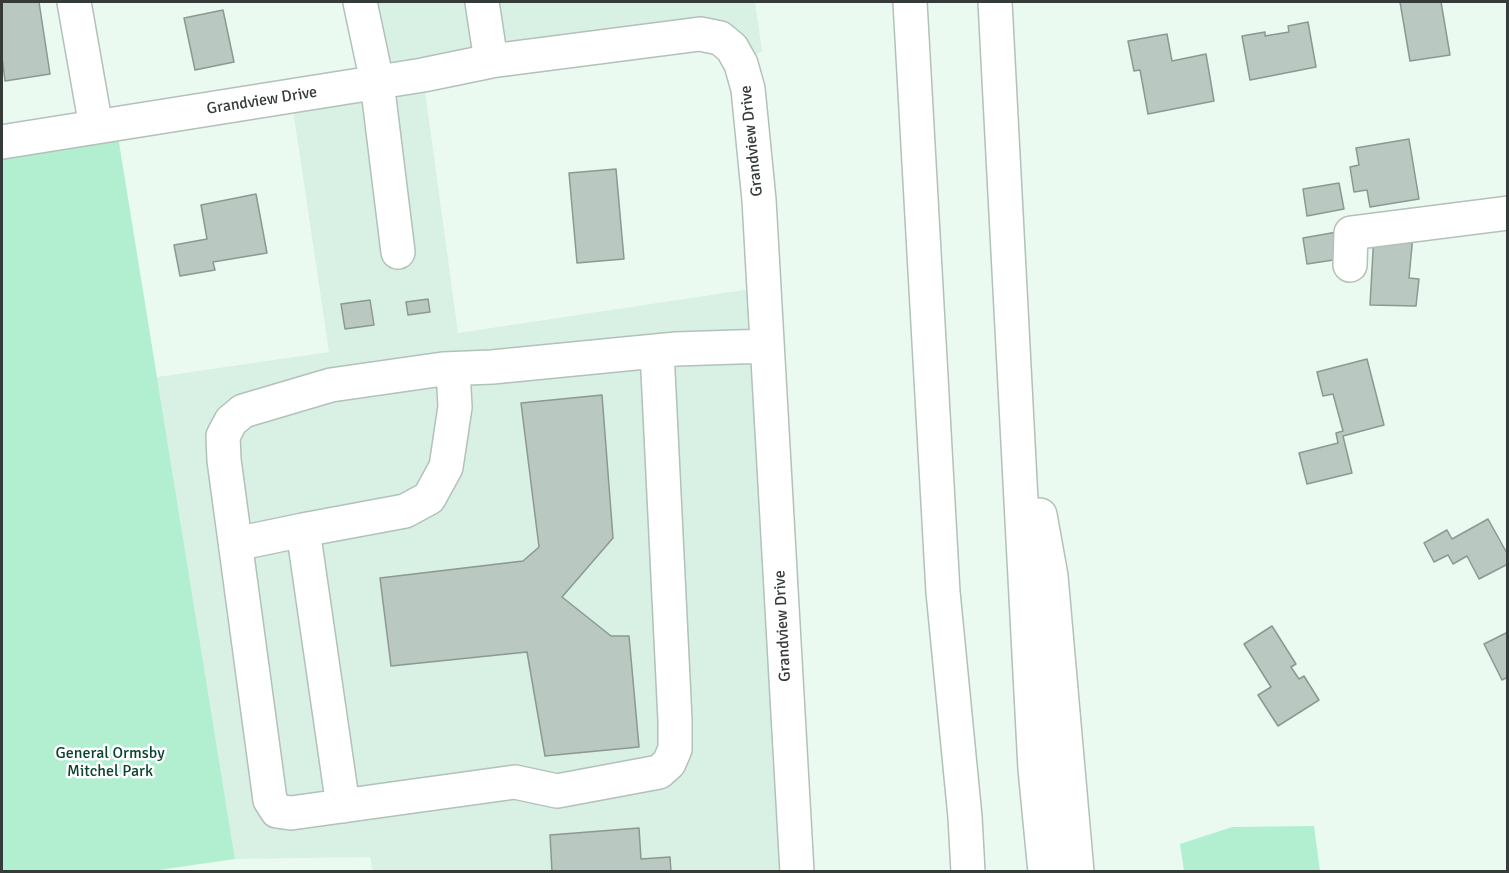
<!DOCTYPE html>
<style>
body{margin:0}
#map{position:relative;width:1509px;height:873px;overflow:hidden;background:#eafaf1;font-family:Signika,sans-serif}
canvas{display:block}
.frame{position:absolute;inset:0;border:3px solid #353b38;pointer-events:none}
</style>
<div id="map">
<canvas width="1509" height="873"></canvas>
<div class="frame"></div>
</div>
<script>
const g = document.querySelector('canvas').getContext('2d');
g.lineJoin = 'round';
function paint(path, color) {
  g.fillStyle = color;
  g.fill(path, 'evenodd');
}
function shape(rows) {
  const path = new Path2D();
  for (const r of rows) {
    path.moveTo(r[0], r[1]);
    for (let i = 2; i < r.length; i += 2) path.lineTo(r[i], r[i + 1]);
  }
  return path;
}
function strokePath(path, color, width, dash) {
  g.strokeStyle = color;
  g.lineWidth = width;
  g.lineCap = dash ? 'butt' : 'round';
  g.setLineDash(dash || []);
  g.stroke(path);
}
function label(font, color, halo, rows, align = 'center') {
  g.font = font + ' Signika,sans-serif';
  g.lineWidth = 5;
  g.setLineDash([]);
  g.textBaseline = 'middle';
  g.strokeStyle = halo;
  g.fillStyle = color;
  for (const [text, x, y, turn = 0] of rows) {
    g.save();
    g.translate(x, y);
    g.rotate((+turn || 0) * Math.PI / 180);
    g.textAlign = isNaN(turn) ? turn : align;
    if (halo) g.strokeText(text, 0, 0);
    g.fillText(text, 0, 0);
    g.restore();
  }
}
paint(shape([
 [375,2,755,2,762,51,741,64,732,48,423,76,458,333,764,287,797,871,373,872,370,857,235,859,157,377,329,352,291,96,390,80]
]), '#d9f1e4');
paint(shape([
 [116,124,235,859,152,871,2,871,2,142],
 [1314,826,1320,871,1184,871,1180,844,1232,827]
]), '#b1efd0');
const building = shape([
 [2,2,39,2,50,74,5,81,2,57,2,2],
 [1400,2,1441,2,1450,55,1410,61,1400,2],
 [223,10,234,62,195,70,184,18,223,10],
 [1308,22,1316,67,1250,80,1242,36,1265,32,1265,36,1289,32,1288,26,1308,22],
 [1167,34,1172,61,1206,54,1214,101,1148,114,1140,70,1134,71,1128,41,1167,34],
 [1409,139,1419,199,1370,207,1367,190,1354,192,1350,167,1359,165,1356,148,1409,139],
 [616,169,624,259,577,263,569,173,616,169],
 [1339,183,1344,209,1307,216,1303,189,1339,183],
 [256,194,267,253,213,262,215,270,180,276,174,245,207,239,201,205,256,194],
 [1337,232,1340,259,1307,264,1303,238,1337,232],
 [1374,233,1413,235,1409,278,1419,279,1416,306,1370,305,1374,233],
 [428,299,430,312,408,315,406,302,428,299],
 [370,300,374,325,345,329,341,304,370,300],
 [1367,359,1384,425,1343,436,1352,473,1307,484,1299,453,1338,443,1336,433,1343,431,1333,394,1323,396,1317,372,1367,359],
 [602,395,613,538,562,597,611,636,629,636,639,747,545,756,527,652,391,666,380,578,523,561,539,547,521,403,602,395],
 [1488,519,1508,555,1508,564,1479,579,1467,556,1453,564,1448,555,1434,562,1424,543,1447,530,1452,539,1488,519],
 [1272,626,1296,664,1291,667,1299,679,1304,676,1319,700,1278,726,1258,695,1271,687,1244,644,1272,626],
 [1508,632,1508,677,1502,680,1484,644,1508,632],
 [639,828,641,859,670,857,671,872,552,872,550,835,639,828]
]);
paint(building, '#b9c8c0');
strokePath(building, '#8b9991', 1.5);
const minor = shape([
 [74,2,96,127],
 [360,2,377,82,398,252],
 [482,2,491,61],
 [2,142,423,75,491,61,700,34,720,38,732,48,741,64,748,89,759,200,797,872],
 [1350,265,1351,233,1508,213],
 [657,351,675,720,675,749,669,763,659,772,557,791,515,782,291,813,277,811,270,800,224,460,223,436,231,421,243,411,331,385,443,369,492,367,676,349,767,346],
 [236,544,303,530],
 [343,806,303,530,405,511,429,498,446,467,455,407,453,369]
]);
const highway = shape([
 [910,2,943,592,965,817,968,872],
 [995,2,1035,769,1045,872],
 [1040,515,1051,576,1077,872]
]);
strokePath(minor, '#b2c1b9', 36);
strokePath(highway, '#b2c1b9', 36);
strokePath(minor, '#fff', 33);
strokePath(highway, '#fff', 33);
label('16px', '#353b38', '#fff', [
 ["Grandview Drive",262,101,-9],
 ["Grandview Drive",752,141,-96],
 ["Grandview Drive",783,626,-93]
]);
label('16px', '#08432d', '#fff', [
 ["General Ormsby",110,754],
 ["Mitchel Park",110,772]
]);
</script>
